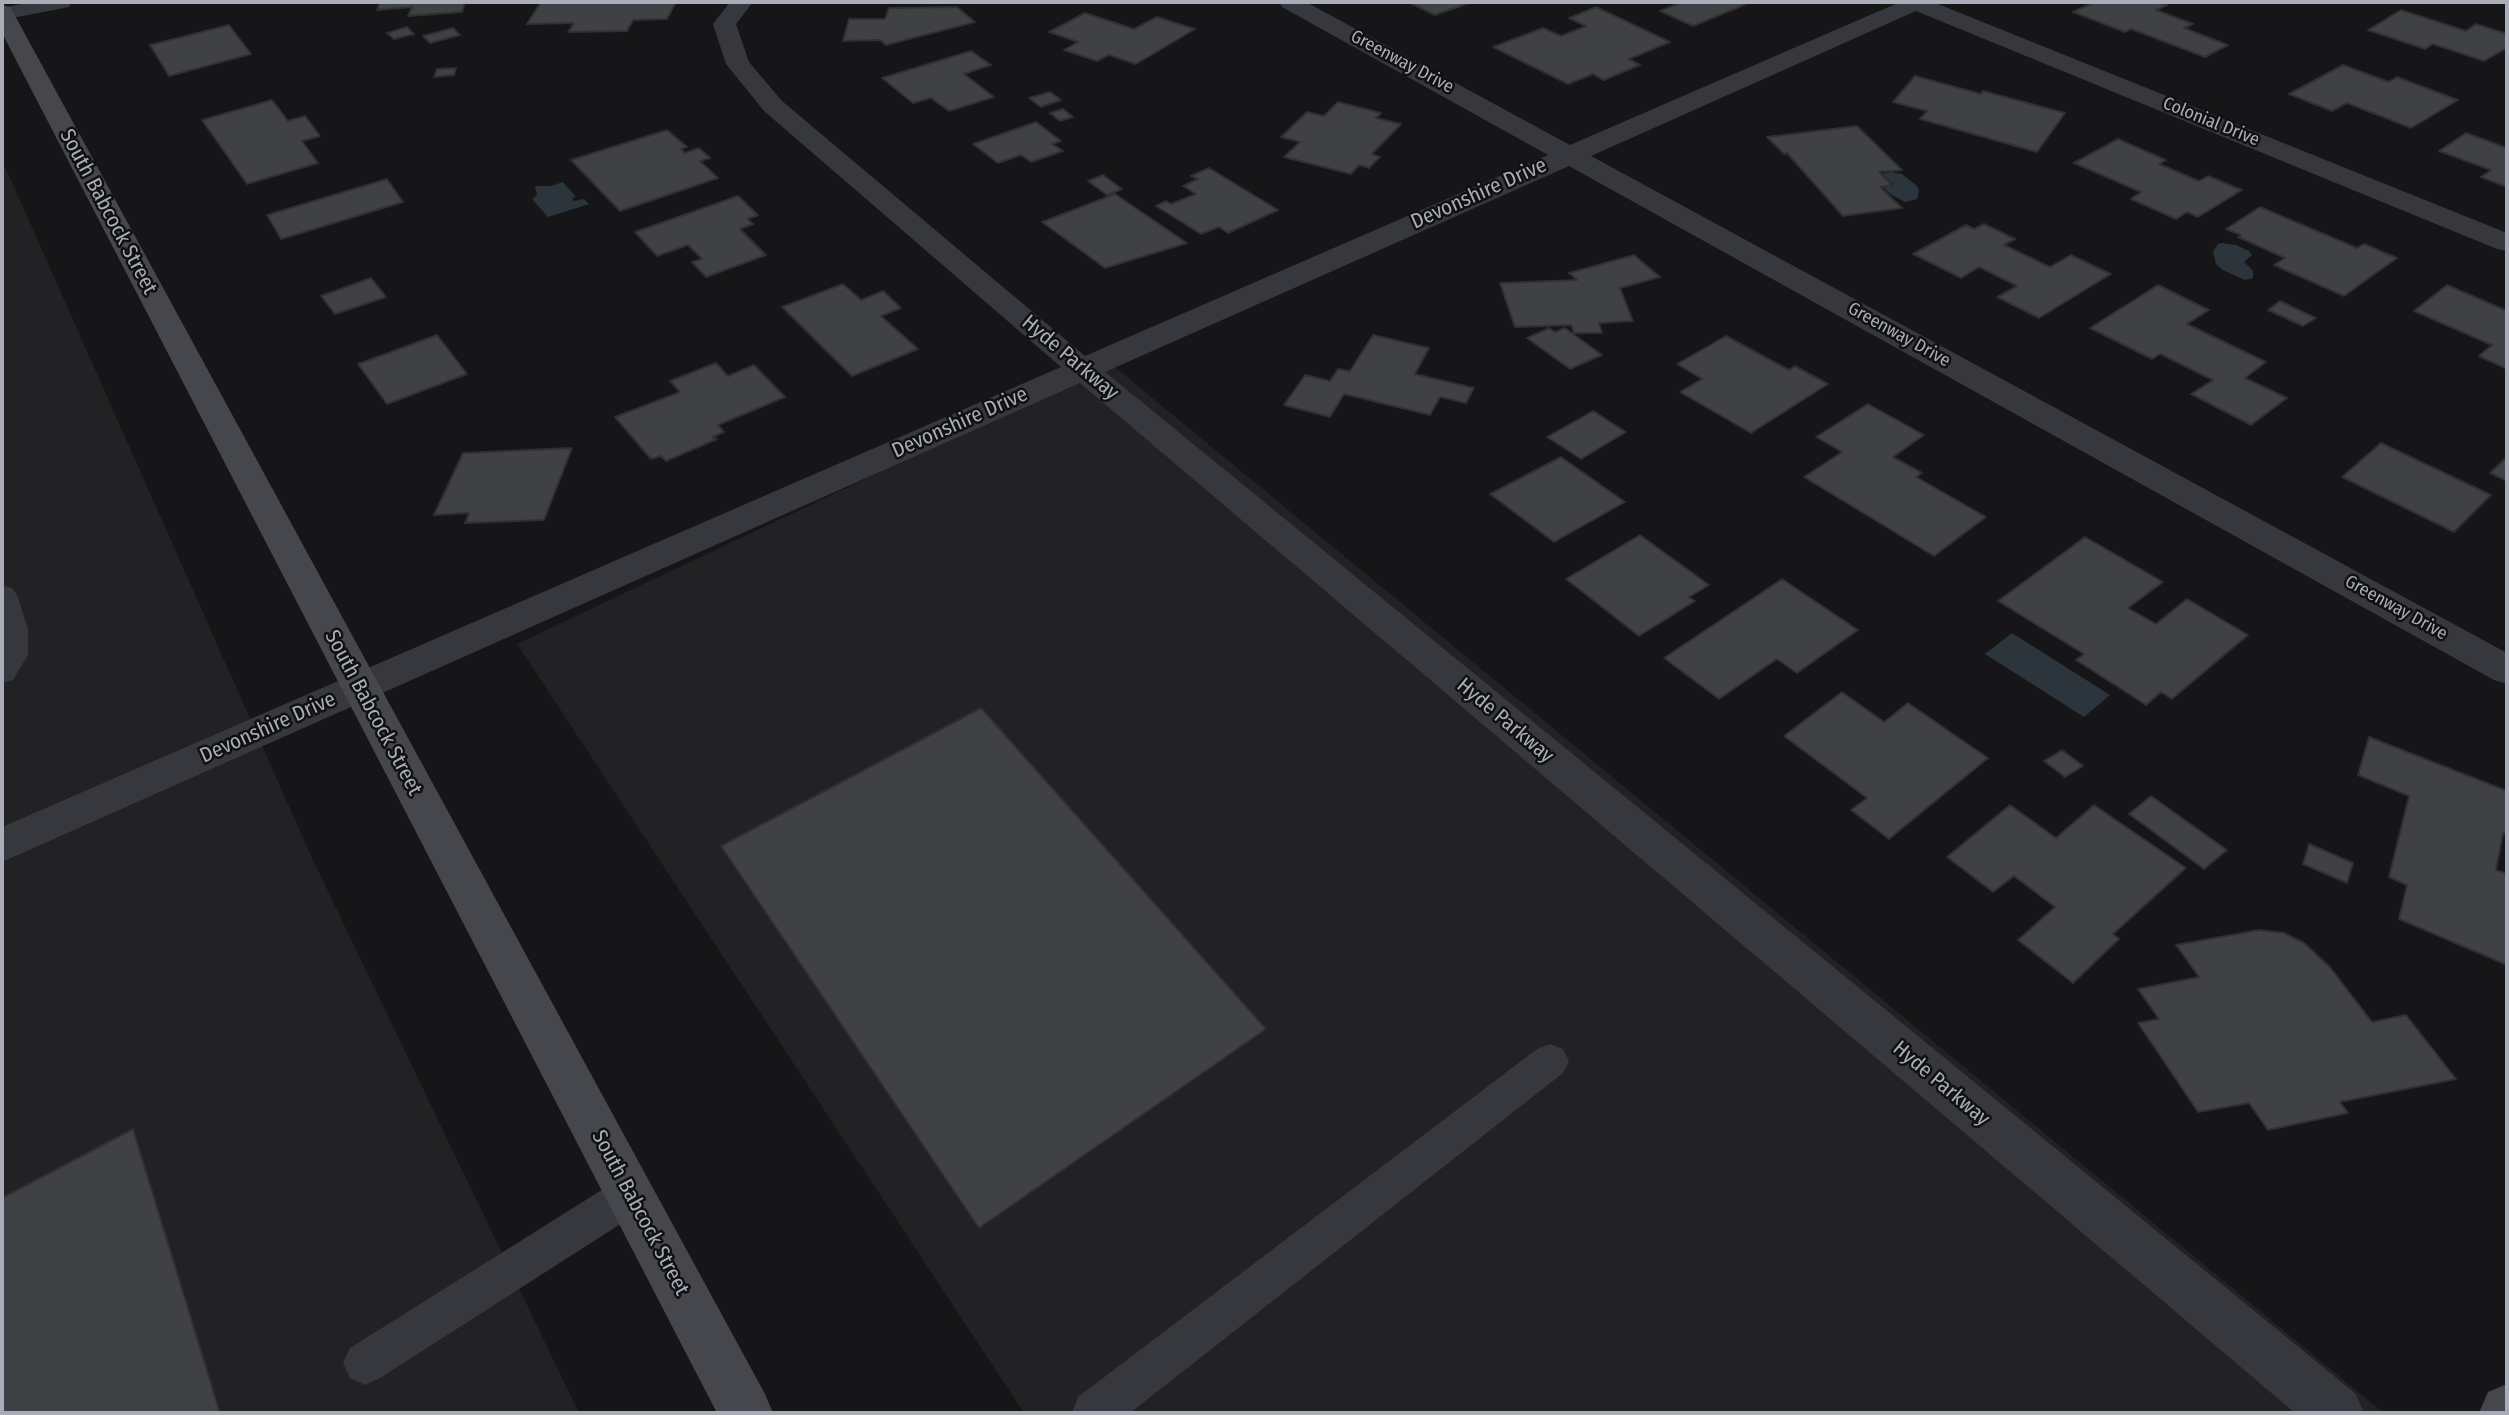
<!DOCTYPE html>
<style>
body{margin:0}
#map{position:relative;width:2509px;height:1415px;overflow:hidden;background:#161618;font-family:"Fira Sans Condensed",sans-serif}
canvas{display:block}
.frame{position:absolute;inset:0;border:4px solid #a8adb8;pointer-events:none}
</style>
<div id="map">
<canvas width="2509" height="1415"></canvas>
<div class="frame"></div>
</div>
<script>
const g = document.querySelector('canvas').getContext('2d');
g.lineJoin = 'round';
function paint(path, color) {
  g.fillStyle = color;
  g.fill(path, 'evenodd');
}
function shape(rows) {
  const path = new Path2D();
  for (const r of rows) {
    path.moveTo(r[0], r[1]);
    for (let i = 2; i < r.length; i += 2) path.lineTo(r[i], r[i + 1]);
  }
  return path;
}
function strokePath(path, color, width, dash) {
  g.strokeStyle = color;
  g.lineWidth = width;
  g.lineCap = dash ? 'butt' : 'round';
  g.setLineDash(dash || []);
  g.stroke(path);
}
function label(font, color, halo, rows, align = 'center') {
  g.font = font + ' "Fira Sans Condensed",sans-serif';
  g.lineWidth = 5;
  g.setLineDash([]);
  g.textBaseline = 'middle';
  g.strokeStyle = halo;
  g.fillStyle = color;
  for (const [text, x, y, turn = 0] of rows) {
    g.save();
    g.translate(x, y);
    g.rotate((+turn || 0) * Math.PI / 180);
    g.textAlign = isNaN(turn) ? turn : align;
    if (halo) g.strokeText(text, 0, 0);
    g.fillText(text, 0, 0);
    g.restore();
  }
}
paint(shape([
 [2,160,312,858,579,1413,2,1413],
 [1110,363,2384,1413,1024,1413,517,644]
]), '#222225');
paint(shape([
 [1891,172,1902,174,1917,186,1919,191,1917,199,1905,202,1890,194,1883,187,1894,185,1882,174],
 [563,182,576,197,572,198,574,201,584,199,589,204,548,217,532,199,537,195,535,186,551,186],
 [2222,243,2236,245,2249,251,2252,255,2244,262,2253,271,2253,278,2245,280,2223,270,2216,264,2213,252,2218,244],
 [2012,633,2110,695,2084,717,1985,654]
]), '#2c353c');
const building = shape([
 [380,2,474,2,465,2,462,12,408,16,412,7,377,10,380,2],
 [541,2,676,2,667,19,633,20,627,31,568,32,574,23,527,24,541,2],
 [1408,2,1472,2,1435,15,1408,2],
 [1682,2,1751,2,1693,26,1660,11,1682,2],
 [2095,2,2158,2,2167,5,2156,10,2193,24,2184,28,2228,45,2205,57,2131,29,2125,32,2073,12,2095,2],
 [957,7,975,22,886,45,880,40,843,41,849,19,885,19,889,8,957,7],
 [1596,7,1670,42,1629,59,1640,65,1604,80,1593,74,1568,84,1493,47,1543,28,1561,36,1586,26,1569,18,1596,7],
 [2401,10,2466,31,2476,24,2507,34,2507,48,2484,61,2433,44,2425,49,2368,30,2401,10],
 [1085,13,1134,29,1157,17,1195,29,1136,64,1109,55,1097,61,1064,50,1078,42,1049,32,1085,13],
 [229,25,251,54,169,76,150,45,229,25],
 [407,27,414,34,394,39,387,33,407,27],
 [453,28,460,35,430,43,423,36,453,28],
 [971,51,991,65,964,74,994,97,949,111,931,98,913,103,882,78,971,51],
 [2343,65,2389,82,2397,77,2458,100,2411,128,2347,103,2332,111,2289,94,2343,65],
 [456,68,454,75,434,77,437,69,456,68],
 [1915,76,1981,94,1983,91,2065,113,2037,152,1920,119,1927,111,1893,102,1915,76],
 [1050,92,1061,100,1041,107,1029,98,1050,92],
 [272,100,288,121,305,116,320,136,302,141,318,163,247,184,202,120,272,100],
 [1338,102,1381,113,1376,118,1401,124,1372,154,1380,157,1369,168,1359,165,1351,174,1284,157,1300,142,1281,137,1307,112,1324,116,1338,102],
 [1063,109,1073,117,1060,121,1050,113,1063,109],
 [1036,122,1061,141,1052,144,1063,151,1031,162,1021,155,998,163,973,144,1036,122],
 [1857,126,1902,170,1879,172,1892,185,1880,187,1902,208,1843,216,1787,153,1784,154,1767,137,1857,126],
 [667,130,687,147,681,149,685,153,699,148,710,158,700,161,718,178,620,211,571,160,667,130],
 [2466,133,2507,148,2507,187,2481,177,2491,170,2439,151,2466,133],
 [2118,139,2166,160,2159,164,2199,181,2208,176,2242,190,2198,217,2187,212,2176,219,2131,199,2141,192,2074,163,2118,139],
 [1209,168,1278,210,1228,233,1219,227,1201,234,1156,206,1166,201,1171,204,1196,194,1183,186,1198,179,1191,176,1209,168],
 [1103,175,1122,189,1107,195,1088,181,1103,175],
 [387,179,403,202,281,239,267,215,387,179],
 [1115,194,1187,243,1105,268,1042,222,1115,194],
 [738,196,758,215,748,219,753,224,740,229,766,255,706,277,692,262,702,259,688,245,657,256,635,232,738,196],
 [2260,207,2357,248,2364,244,2397,258,2344,296,2274,265,2285,258,2238,237,2241,235,2226,229,2260,207],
 [1984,224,2015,239,2004,245,2050,267,2071,255,2111,274,2039,318,1997,297,2017,286,1979,267,1961,278,1913,254,1966,225,1974,229,1984,224],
 [1634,255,1660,277,1620,288,1633,321,1599,323,1602,333,1574,333,1571,325,1515,327,1500,283,1577,280,1569,273,1634,255],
 [371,278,386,297,335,314,321,296,371,278],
 [843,284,861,300,883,291,901,308,881,316,918,349,852,376,782,307,843,284],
 [2158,285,2209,310,2187,324,2266,362,2245,378,2287,398,2251,425,2191,394,2213,380,2160,354,2152,359,2090,328,2158,285],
 [2447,285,2507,311,2507,369,2479,356,2492,345,2414,311,2447,285],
 [2280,301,2316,318,2303,326,2268,310,2280,301],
 [1549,328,1555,332,1565,328,1602,355,1570,369,1527,338,1549,328],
 [437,335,467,374,387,404,358,364,437,335],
 [1373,335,1429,348,1415,374,1474,388,1466,403,1440,397,1430,415,1344,394,1330,417,1284,405,1305,375,1330,381,1338,369,1350,371,1373,335],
 [1726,336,1789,370,1795,366,1828,384,1751,433,1680,392,1702,379,1677,364,1726,336],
 [716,363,728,376,754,365,785,397,718,425,724,432,712,437,717,439,666,461,661,456,651,459,615,417,680,392,670,381,716,363],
 [1868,404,1924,435,1893,457,1922,473,1916,477,1986,517,1934,556,1804,477,1842,452,1816,437,1868,404],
 [1593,411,1626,432,1581,459,1547,437,1593,411],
 [2381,443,2491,495,2454,532,2342,477,2381,443],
 [572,448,544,520,465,523,469,513,434,515,463,453,572,448],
 [1561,457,1625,502,1554,542,1490,494,1561,457],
 [2507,457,2507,481,2490,473,2507,457],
 [1640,535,1709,585,1689,597,1695,601,1639,636,1566,579,1640,535],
 [2085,537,2163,582,2128,608,2156,624,2187,599,2248,635,2172,699,2161,692,2146,705,2076,660,2084,654,1998,601,2085,537],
 [1782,579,1858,630,1797,673,1777,659,1719,699,1664,658,1782,579],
 [1842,692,1884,722,1908,703,1988,758,1889,839,1851,810,1867,798,1784,736,1842,692],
 [981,708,1266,1029,979,1228,721,846,981,708],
 [2369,737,2507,791,2507,834,2503,833,2496,870,2507,874,2507,965,2399,919,2407,885,2389,877,2409,796,2358,775,2369,737],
 [2062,750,2083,766,2065,777,2044,761,2062,750],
 [2151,796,2227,850,2204,869,2129,814,2151,796],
 [2010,805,2056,838,2094,805,2186,868,2113,934,2119,939,2073,983,2018,940,2055,907,2014,876,1993,892,1947,857,2010,805],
 [2309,844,2353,863,2347,883,2303,864,2309,844],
 [2259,930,2284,933,2304,943,2329,966,2372,1022,2406,1015,2456,1079,2340,1102,2348,1113,2268,1130,2249,1103,2198,1112,2138,1023,2159,1019,2138,989,2199,977,2176,945,2259,930],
 [133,1129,220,1413,2,1413,2,1198,133,1129]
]);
paint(building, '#404145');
strokePath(building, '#303034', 2);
paint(shape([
 [2,585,12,588,17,595,28,629,28,655,13,680,2,683,2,585],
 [1550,1044,1563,1049,1569,1061,1563,1073,1130,1413,1072,1413,1078,1397,1537,1049,1550,1044],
 [630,1176,644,1181,650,1195,644,1209,380,1378,365,1385,350,1378,343,1363,350,1348,616,1181,630,1176]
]), '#37383d');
paint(shape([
 [30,2,72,2,69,7,2,20,2,8,30,2],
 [730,2,753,2,736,24,749,62,782,101,1085,356,1548,155,1282,7,1279,2,1306,2,1570,145,1900,2,1933,2,2507,233,2507,251,2497,249,1916,11,1591,156,2507,653,2507,684,2494,680,1569,166,1105,372,2356,1394,2364,1413,2295,1413,1080,383,2,862,2,827,1061,367,764,111,726,64,713,24,730,2]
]), '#37383d');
paint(shape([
 [2,5,10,7,13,12,765,1394,773,1413,717,1413,2,33,2,5],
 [2507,1384,2507,1413,2479,1413,2488,1392,2507,1384]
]), '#45474d');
label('18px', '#a8adb8', '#111113', [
 ["Greenway Drive",1402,62,28],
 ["Colonial Drive",2211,122,22],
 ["Greenway Drive",1899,335,29],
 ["Greenway Drive",2396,608,29]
]);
label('21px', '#a8adb8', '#111113', [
 ["Devonshire Drive",1479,194,-24],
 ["South Babcock Street",108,212,62],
 ["Hyde Parkway",1070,358,40],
 ["Devonshire Drive",960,423,-24],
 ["South Babcock Street",373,713,62],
 ["Hyde Parkway",1505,721,40],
 ["Devonshire Drive",268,728,-24],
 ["Hyde Parkway",1941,1084,40],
 ["South Babcock Street",640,1213,62]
]);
</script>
